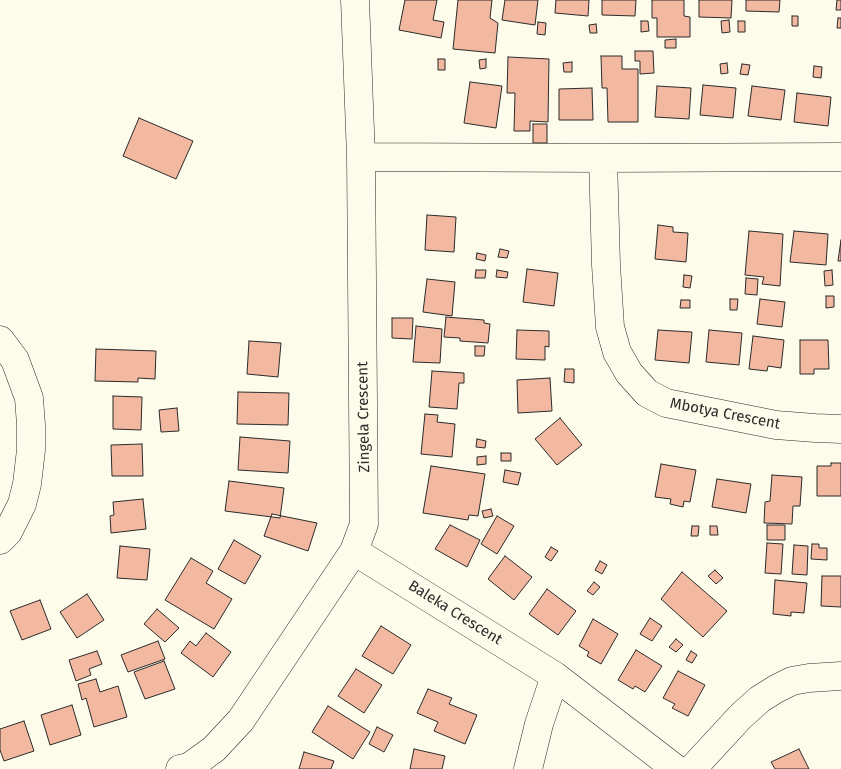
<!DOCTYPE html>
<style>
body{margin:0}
canvas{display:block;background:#fdfbea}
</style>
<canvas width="841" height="769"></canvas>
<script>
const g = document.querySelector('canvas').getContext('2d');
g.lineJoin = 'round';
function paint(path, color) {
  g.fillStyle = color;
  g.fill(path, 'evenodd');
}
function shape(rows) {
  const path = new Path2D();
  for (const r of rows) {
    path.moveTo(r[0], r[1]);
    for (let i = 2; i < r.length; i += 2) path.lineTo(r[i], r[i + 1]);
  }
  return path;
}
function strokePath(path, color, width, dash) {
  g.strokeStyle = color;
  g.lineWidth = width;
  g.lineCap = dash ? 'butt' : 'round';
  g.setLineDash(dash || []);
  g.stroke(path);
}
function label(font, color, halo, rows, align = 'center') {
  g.font = font + ' "Fira Sans",sans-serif';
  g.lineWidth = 4;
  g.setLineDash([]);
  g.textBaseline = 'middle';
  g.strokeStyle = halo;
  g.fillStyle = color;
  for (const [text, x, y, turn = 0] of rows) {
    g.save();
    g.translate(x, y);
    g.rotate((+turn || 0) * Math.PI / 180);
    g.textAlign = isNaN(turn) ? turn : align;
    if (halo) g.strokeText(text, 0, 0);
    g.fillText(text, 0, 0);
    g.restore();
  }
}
const building = shape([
 [405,0,437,0,433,20,444,22,441,38,399,30,405,0],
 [458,0,492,0,490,18,498,23,495,53,453,49,458,0],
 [505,0,538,0,535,25,502,20,505,0],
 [556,0,589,0,588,16,555,13,556,0],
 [602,0,636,0,635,16,602,15,602,0],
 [652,0,684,0,684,16,690,17,690,37,657,37,657,18,652,18,652,0],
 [699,0,732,0,731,18,699,17,699,0],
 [746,0,780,0,779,12,746,11,746,0],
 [837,0,841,0,841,10,836,10,837,0],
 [792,16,798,16,798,26,792,26,792,16],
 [838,18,841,18,841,28,837,28,838,18],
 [729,20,730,32,722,33,721,21,729,20],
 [641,21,648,21,649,31,641,32,641,21],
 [738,21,745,21,745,32,738,32,738,21],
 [538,22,546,23,545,35,537,34,538,22],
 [596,24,597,33,590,33,589,25,596,24],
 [676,39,676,48,665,48,665,40,676,39],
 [635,51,653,51,654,73,640,74,640,61,635,61,635,51],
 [601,56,622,56,622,69,638,69,638,122,608,122,607,88,602,88,601,56],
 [508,57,549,59,548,122,530,121,530,131,514,131,515,93,507,93,508,57],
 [438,59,445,59,445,70,438,70,438,59],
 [486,59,486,68,480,69,479,60,486,59],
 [572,62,572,72,564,72,563,63,572,62],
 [727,63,728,73,721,74,720,64,727,63],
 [742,64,750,65,748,75,740,74,742,64],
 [814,66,822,67,821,78,813,77,814,66],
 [470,82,502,86,496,128,464,123,470,82],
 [703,85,736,88,733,118,700,115,703,85],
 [657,86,691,88,689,119,655,117,657,86],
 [752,86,785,90,781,120,748,116,752,86],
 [592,88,593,120,559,120,559,89,592,88],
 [797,93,831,97,828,126,794,122,797,93],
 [139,118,193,141,176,179,123,156,139,118],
 [533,124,547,124,547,143,533,143,533,124],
 [427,215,456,217,454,252,425,250,427,215],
 [658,225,673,227,673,232,688,233,686,262,655,259,658,225],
 [749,231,783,234,780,286,762,284,764,277,745,275,749,231],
 [794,231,828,234,826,265,790,262,794,231],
 [841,240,841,261,838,261,841,240],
 [500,249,509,251,507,258,498,257,500,249],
 [477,253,486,255,485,261,476,259,477,253],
 [527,269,558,273,554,306,523,302,527,269],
 [476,270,486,270,485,278,475,278,476,270],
 [497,270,508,272,507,278,496,277,497,270],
 [832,270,833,285,825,286,824,271,832,270],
 [684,275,692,276,690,288,683,287,684,275],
 [746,278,758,279,757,295,745,294,746,278],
 [427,279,455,282,452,316,423,312,427,279],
 [826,296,834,296,834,307,826,308,826,296],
 [730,299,738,299,737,310,730,310,730,299],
 [760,299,785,302,782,327,757,324,760,299],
 [681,300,690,300,690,308,680,308,681,300],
 [446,317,484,320,484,323,490,324,488,343,460,341,460,338,444,337,446,317],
 [392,318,413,318,412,339,392,338,392,318],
 [416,326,442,329,440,363,413,362,416,326],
 [517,330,549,331,549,347,545,346,545,360,516,359,517,330],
 [658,330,692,332,689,363,655,360,658,330],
 [709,330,742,333,739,365,706,362,709,330],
 [753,336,784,340,781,368,768,366,767,371,749,369,753,336],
 [800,340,828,340,829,369,814,369,814,374,800,374,800,340],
 [249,341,281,343,278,377,247,374,249,341],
 [475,346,485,346,484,356,475,356,475,346],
 [96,349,156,351,155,379,138,378,138,382,95,381,96,349],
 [565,369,574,369,574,383,564,382,565,369],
 [432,371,464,373,464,383,459,383,457,409,429,407,432,371],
 [550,378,552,411,518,413,517,380,550,378],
 [238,392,289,393,288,425,237,424,238,392],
 [113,396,142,397,141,430,113,429,113,396],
 [177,408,179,431,161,432,159,410,177,408],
 [425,414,438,415,437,422,455,424,452,457,421,454,425,414],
 [560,418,582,445,557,465,535,439,560,418],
 [240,437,290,441,288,473,238,470,240,437],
 [477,439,486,441,485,448,476,447,477,439],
 [142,444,143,476,112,476,111,445,142,444],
 [501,453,511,453,511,461,501,461,501,453],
 [486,456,486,464,477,465,477,457,486,456],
 [831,463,841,463,841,496,817,496,817,466,831,466,831,463],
 [661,464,696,470,690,502,684,501,683,507,670,504,671,499,655,497,661,464],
 [431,466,485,474,478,516,469,515,468,520,423,513,431,466],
 [505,470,521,473,518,485,503,482,505,470],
 [772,475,802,477,800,506,793,506,792,524,764,523,765,502,770,501,772,475],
 [717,479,751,484,746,513,712,507,717,479],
 [229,481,284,488,280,518,225,511,229,481],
 [143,499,146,529,111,533,110,516,114,515,113,502,143,499],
 [491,509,493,516,484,518,482,511,491,509],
 [272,514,317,523,308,551,264,536,272,514],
 [497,516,514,526,497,554,481,544,497,516],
 [450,525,480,540,467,567,435,549,450,525],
 [767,525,785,525,785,540,767,540,767,525],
 [692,526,699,526,698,536,691,536,692,526],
 [710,526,717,526,718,535,710,535,710,526],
 [234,540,261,556,245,584,218,569,234,540],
 [767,543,783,544,781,574,765,573,767,543],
 [812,544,819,544,819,548,827,548,827,560,811,559,812,544],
 [794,545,808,546,807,575,792,574,794,545],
 [120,546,150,549,147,580,117,578,120,546],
 [551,547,558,551,551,561,545,557,551,547],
 [505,556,532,577,514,600,488,579,505,556],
 [191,558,213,571,206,583,232,599,214,629,165,600,191,558],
 [600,561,607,565,602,574,595,570,600,561],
 [715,570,723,578,716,584,708,576,715,570],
 [682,572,727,611,703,637,661,599,682,572],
 [822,576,841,576,841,607,821,606,822,576],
 [775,580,807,583,804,613,791,612,791,616,773,614,775,580],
 [594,582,600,587,593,595,587,591,594,582],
 [547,589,576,611,558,635,529,614,547,589],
 [87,594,104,620,77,638,60,612,87,594],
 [40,600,51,629,22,640,10,611,40,600],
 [157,609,179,628,165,642,144,624,157,609],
 [650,618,662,626,652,641,640,634,650,618],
 [593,619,618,634,601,664,587,656,589,652,579,646,593,619],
 [381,626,411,645,393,674,362,656,381,626],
 [206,633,231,652,213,677,181,653,190,641,196,646,206,633],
 [676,639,683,645,676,652,669,647,676,639],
 [158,641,165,659,128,672,121,655,158,641],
 [636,650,662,666,645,692,635,686,633,689,618,680,636,650],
 [97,651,102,664,89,669,91,675,76,681,69,660,97,651],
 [691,651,697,655,692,663,686,660,691,651],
 [164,661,175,689,145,699,134,672,164,661],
 [356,669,382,685,364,713,338,696,356,669],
 [678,671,705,685,688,716,672,708,675,704,663,698,678,671],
 [96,679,100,692,118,686,127,717,94,727,86,698,82,700,78,684,96,679],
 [428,689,452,698,449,704,477,715,465,744,434,731,438,722,417,713,428,689],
 [72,705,81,735,50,745,41,715,72,705],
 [328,706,370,732,353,759,312,732,328,706],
 [24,721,34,751,4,761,0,750,0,729,24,721],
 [377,727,393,735,384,752,369,744,377,727],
 [414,749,445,756,442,769,410,769,414,749],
 [799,749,809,769,775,769,771,762,799,749],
 [304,752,334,761,331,769,299,769,304,752]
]);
paint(building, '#f2b8a0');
strokePath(building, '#2b2b2b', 1);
const street = shape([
 [361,157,603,158,841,157],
 [603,158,606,265,610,327,617,352,629,373,647,393,666,403,776,425,815,428,841,429],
 [0,340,15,360,29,398,31,425,31,450,27,484,22,504,8,532,0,540],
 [354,551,555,676,676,769],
 [180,769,189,767,214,749,241,720,354,551,364,524,361,157,355,0],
 [528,769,539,724,555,676],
 [692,769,740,717,760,699,776,689,792,681,809,678,841,676]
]);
strokePath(street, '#2b2b2b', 29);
strokePath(street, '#fdfbea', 28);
label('15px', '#2b2b2b', '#fdfbea', [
 ["Mbotya Crescent",725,414,11],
 ["Zingela Crescent",364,417,-91],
 ["Baleka Crescent",455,613,32]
]);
</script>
